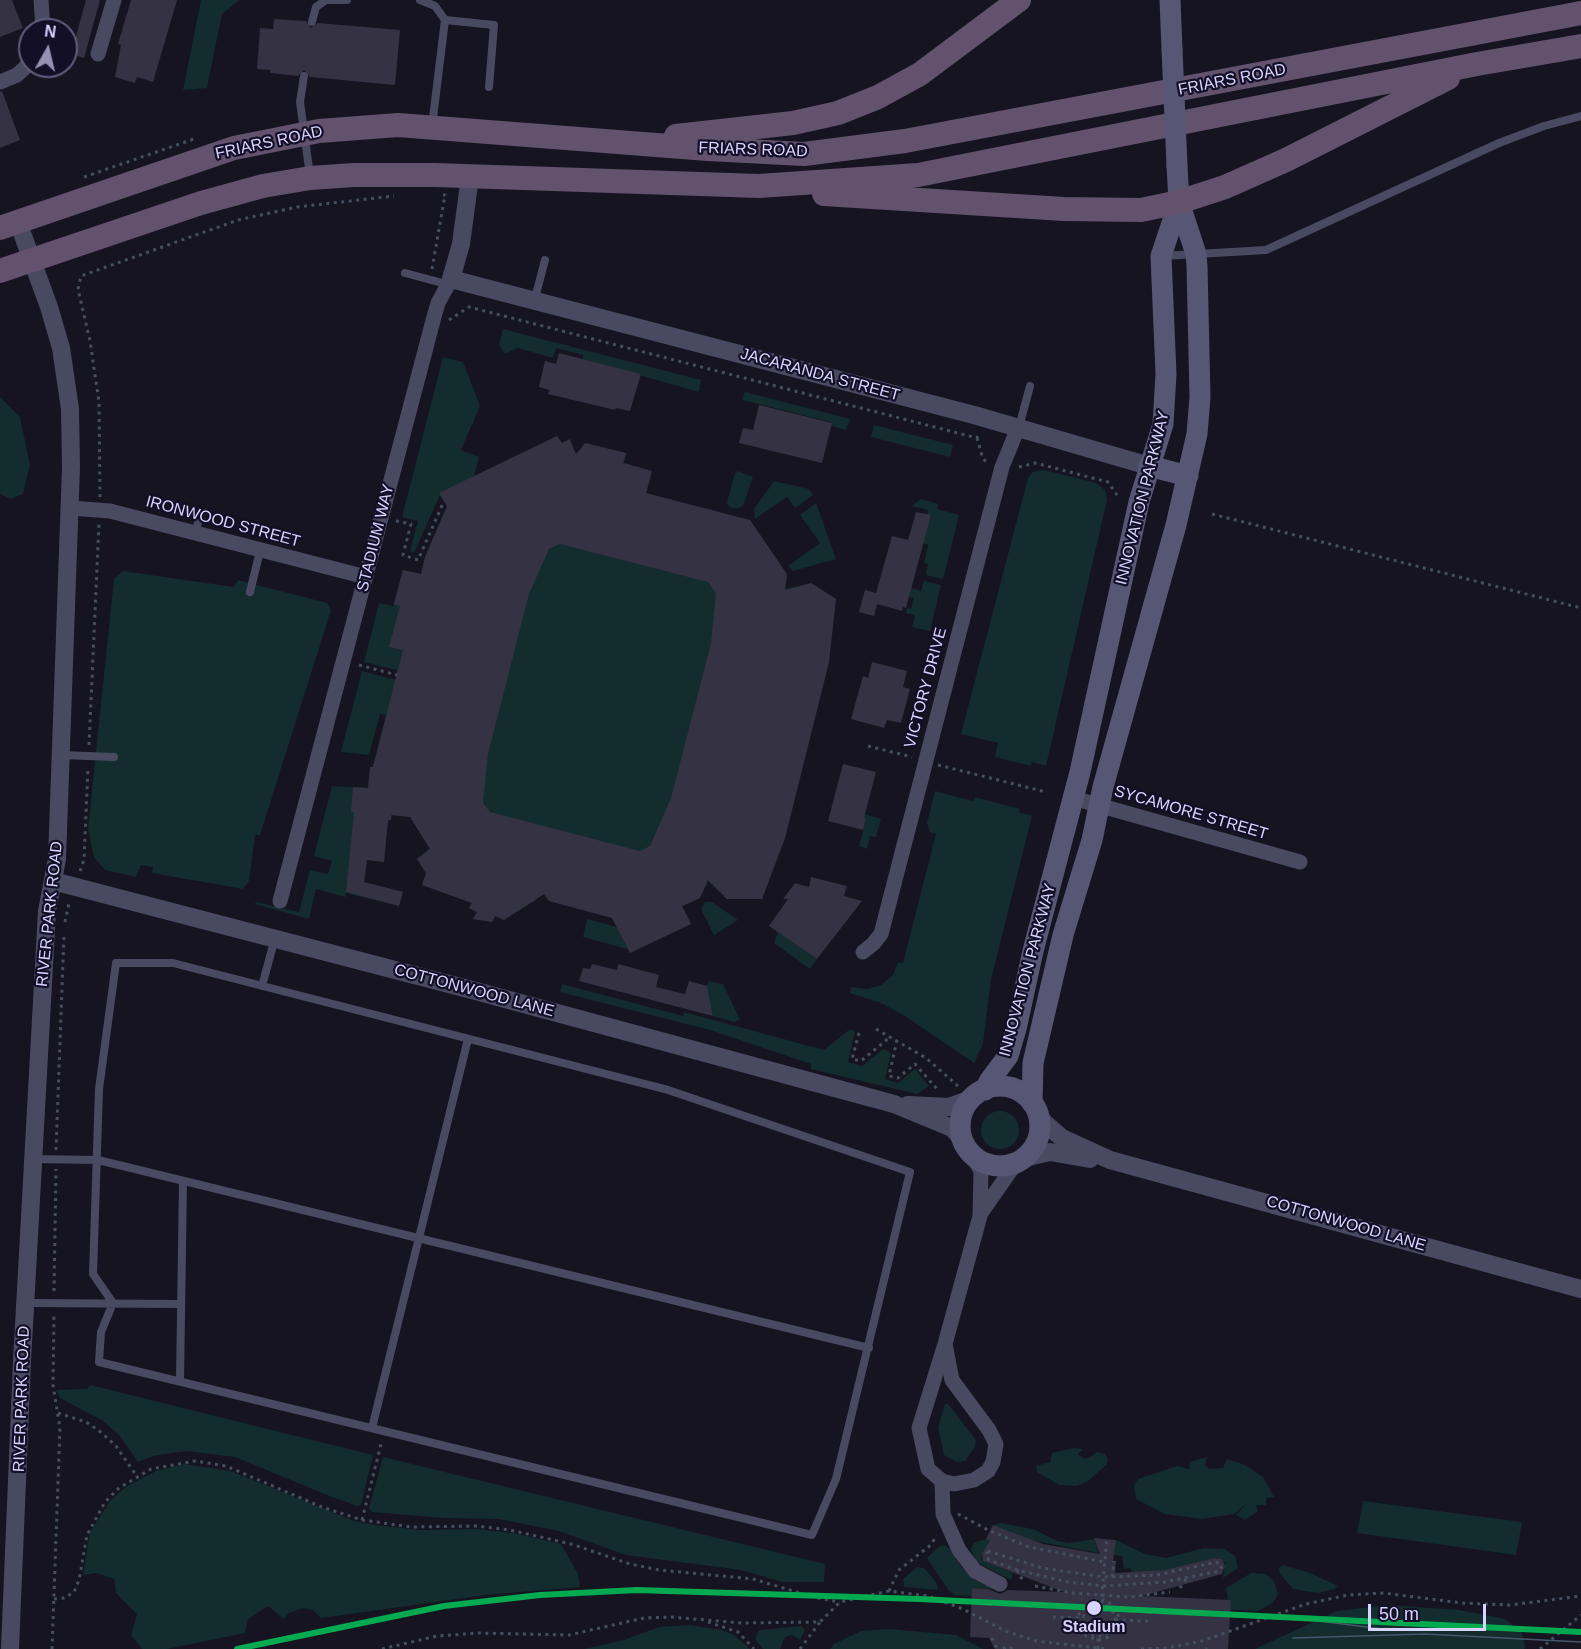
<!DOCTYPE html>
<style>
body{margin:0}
#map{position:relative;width:1581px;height:1649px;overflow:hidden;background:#161421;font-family:Helvetica,sans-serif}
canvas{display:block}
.north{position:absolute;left:18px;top:18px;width:60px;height:60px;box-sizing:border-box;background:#130f26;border:2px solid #625e7d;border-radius:50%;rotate:8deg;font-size:16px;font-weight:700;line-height:24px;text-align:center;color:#d9d4ff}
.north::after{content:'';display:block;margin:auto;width:21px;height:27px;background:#9591b1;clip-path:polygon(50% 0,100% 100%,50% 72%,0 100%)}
.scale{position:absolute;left:1368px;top:1604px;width:118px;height:27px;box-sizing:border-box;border:3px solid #d9d4ff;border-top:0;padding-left:8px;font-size:18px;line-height:21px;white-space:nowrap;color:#d9d4ff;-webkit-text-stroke:4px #130f26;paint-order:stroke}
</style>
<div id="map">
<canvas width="1581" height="1649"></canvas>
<div class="north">N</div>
<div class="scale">50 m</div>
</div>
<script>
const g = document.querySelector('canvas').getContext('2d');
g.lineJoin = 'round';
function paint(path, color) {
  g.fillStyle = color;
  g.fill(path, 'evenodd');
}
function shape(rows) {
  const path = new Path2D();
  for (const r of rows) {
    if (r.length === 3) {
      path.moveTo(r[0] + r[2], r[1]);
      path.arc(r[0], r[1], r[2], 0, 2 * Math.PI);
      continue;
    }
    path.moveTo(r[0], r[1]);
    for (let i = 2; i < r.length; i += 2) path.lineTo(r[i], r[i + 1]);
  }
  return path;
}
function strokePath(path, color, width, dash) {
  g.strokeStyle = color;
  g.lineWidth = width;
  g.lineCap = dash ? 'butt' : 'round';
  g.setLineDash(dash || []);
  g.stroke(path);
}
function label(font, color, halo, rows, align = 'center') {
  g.font = font + ' Helvetica,sans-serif';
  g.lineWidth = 4.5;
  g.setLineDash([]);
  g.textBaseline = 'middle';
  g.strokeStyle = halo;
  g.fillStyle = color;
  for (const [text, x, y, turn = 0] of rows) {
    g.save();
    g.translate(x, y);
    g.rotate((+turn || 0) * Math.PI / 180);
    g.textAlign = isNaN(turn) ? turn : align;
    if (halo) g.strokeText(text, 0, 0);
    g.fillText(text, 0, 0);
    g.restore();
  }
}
paint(shape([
 [201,0,239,0,222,14,207,88,183,90],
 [503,329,701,380,699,392,583,359,583,355,556,348,553,358,518,348,505,354,499,344],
 [443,357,463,362,480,406,461,450,479,457,474,476,557,436,562,443,577,453,585,443,626,453,624,463,652,471,646,493,787,574,785,589,811,583,836,599,829,662,785,838,762,899,727,899,708,881,700,898,668,913,673,922,687,915,691,924,643,947,629,943,627,949,583,937,587,919,617,927,612,918,549,901,543,893,512,890,536,900,504,920,495,916,492,922,473,919,477,912,469,908,472,903,422,885,428,877,417,859,430,848,410,817,392,815,391,820,388,821,384,862,367,860,364,882,403,892,399,906,346,893,346,897,316,889,309,919,255,904,256,902,299,912,310,870,328,874,332,861,314,856,332,786,368,788,370,767,373,766,386,715,380,714,369,755,341,752,362,671,396,680,397,670,364,662,379,603,393,606,403,570,421,574,425,557,447,506,440,495,414,553,410,551,418,521,402,517],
 [745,392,850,419,846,430,831,426,831,422,742,400],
 [0,397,20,417,30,465,23,494,11,499,0,494],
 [874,425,953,445,950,457,871,437],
 [1044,470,1096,483,1105,490,1107,500,1046,766,1032,762,1031,766,995,757,998,743,961,734,1028,478,1033,472],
 [738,471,753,477,743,506,737,509,729,507,727,502,735,473],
 [774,481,809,489,813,495,795,508,787,497,755,519,754,509],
 [921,499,938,504,937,509,959,515,943,579,926,575,928,564,924,563,928,545,923,543,928,510,912,506],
 [816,503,836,559,793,571,788,566,820,543,800,515],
 [123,571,234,587,238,580,327,603,331,610,260,835,255,835,249,881,243,889,152,873,153,867,141,865,136,877,105,870,94,857,88,829,114,579],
 [924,581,941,585,930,631,912,627,915,615,906,613,907,608,911,609,914,598,909,597,911,588,921,591],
 [935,791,973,801,975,797,1020,809,1019,812,1032,816,991,979,983,1044,974,1063,905,1016,881,1003,850,993,851,987,867,989,881,985,893,975,898,962,903,963,936,834,930,832,927,823],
 [861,813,881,819,876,837,870,836,867,849,859,846,866,819,860,817],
 [705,902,712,902,738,920,714,935,701,909],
 [778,932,817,959,810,969,774,943],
 [709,981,723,984,740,1020,734,1022,713,1016,707,986],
 [562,984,683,1016,684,1012,824,1050,850,1029,855,1031,848,1062,862,1066,883,1049,891,1053,885,1079,898,1083,915,1069,929,1086,917,1094,811,1069,811,1064,710,1030,560,992],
 [1000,1130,19],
 [90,1385,373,1455,361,1505,357,1506,327,1495,235,1457,186,1451,153,1456,138,1462,120,1436,103,1421,60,1398,56,1390,87,1389],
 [945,1404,948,1404,976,1440,975,1447,965,1461,957,1462,944,1455,938,1427],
 [1074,1448,1083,1449,1078,1454,1084,1459,1091,1457,1097,1452,1105,1454,1108,1459,1107,1464,1088,1481,1077,1486,1059,1485,1037,1472,1036,1466,1050,1462,1052,1453],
 [383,1457,825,1564,824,1582,782,1582,741,1570,626,1555,559,1531,499,1519,444,1518,372,1512,369,1508],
 [1207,1457,1205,1465,1209,1469,1223,1468,1227,1459,1245,1465,1263,1477,1274,1497,1266,1498,1266,1505,1256,1505,1258,1511,1245,1520,1236,1515,1247,1503,1234,1514,1202,1519,1165,1514,1136,1499,1134,1485,1138,1479,1177,1466,1189,1469,1190,1462],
 [184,1464,231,1471,354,1521,375,1525,421,1530,477,1529,513,1533,561,1544,578,1574,580,1587,486,1595,321,1618,313,1610,303,1608,289,1613,284,1619,268,1606,248,1619,245,1633,167,1649,142,1649,131,1635,137,1614,116,1593,114,1579,96,1573,83,1575,90,1532,111,1500,127,1486,156,1471],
 [1363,1501,1522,1522,1516,1555,1357,1533],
 [1000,1523,1033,1529,1057,1541,1069,1543,1095,1539,1098,1553,1030,1540,993,1525],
 [986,1539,1001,1546,984,1549,981,1558,983,1561,1013,1573,1011,1580,976,1562,971,1549,974,1543],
 [1116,1540,1145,1554,1166,1558,1204,1548,1225,1549,1235,1556,1238,1568,1223,1578,1225,1563,1217,1558,1164,1570,1132,1573,1130,1568,1124,1569,1122,1556,1113,1555],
 [944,1545,949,1548,962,1568,976,1581,995,1589,973,1588,972,1596,955,1595,949,1591,927,1558,938,1547],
 [1283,1565,1310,1573,1338,1586,1334,1589,1318,1593,1293,1589,1280,1574,1279,1568],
 [917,1567,924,1568,936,1582,938,1590,904,1587,903,1579],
 [1251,1573,1266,1574,1274,1581,1278,1594,1273,1603,1258,1611,1230,1610,1226,1588],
 [1389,1605,1459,1610,1505,1619,1522,1633,1525,1646,1524,1649,1255,1649,1337,1611],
 [689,1625,722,1630,734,1635,750,1649,584,1649,624,1640,659,1627],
 [801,1626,805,1630,800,1640,792,1635,785,1637,780,1649,763,1649,755,1639,759,1630],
 [889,1629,956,1635,983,1649,830,1649,834,1644,861,1631]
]), '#132c2d');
paint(shape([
 [0,0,12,0,23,28,0,37],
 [86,0,100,0,84,58,71,54],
 [131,0,177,0,153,82,137,77,135,83,115,77,121,45,118,44],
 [274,19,306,21,311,28,318,23,400,30,395,85,310,77,304,70,298,76,270,73,270,70,257,69,260,28,273,29],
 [2,91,20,140,0,148,0,92],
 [559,353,641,374,630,411,616,408,615,410,548,394,550,390,539,387,545,361,556,364],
 [759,405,832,423,822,463,739,443,743,428,753,430],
 [557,436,562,443,570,439,576,455,585,443,626,453,623,463,652,471,646,493,750,520,787,574,785,590,811,583,836,599,829,662,785,838,762,899,727,899,708,880,700,898,682,906,691,924,630,953,612,918,549,901,544,894,504,920,495,916,492,922,473,919,477,912,469,908,472,903,422,885,426,873,417,859,430,849,410,817,391,815,391,820,388,820,384,862,367,860,364,882,403,892,399,906,346,892,354,812,351,812,353,787,368,788,370,767,373,767,403,650,389,647,400,606,394,604,403,570,421,574,425,557,447,506,439,493],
 [560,544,708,582,716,593,711,643,671,798,650,846,640,851,490,812,483,803,488,754,529,594,549,549],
 [916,512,931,515,906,608,903,607,902,611,877,604,874,616,859,612,865,590,876,593,892,536,908,540],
 [872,662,907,671,903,687,910,689,901,723,887,720,884,728,851,719,863,676,868,678],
 [843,764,876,772,864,818,866,818,863,830,828,821],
 [811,877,847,886,844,896,862,901,817,959,769,926,788,899,783,899,795,883,809,887],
 [592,964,617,970,618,964,659,975,656,987,685,994,689,981,707,986,713,1016,579,981,583,968,590,969],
 [993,1525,1043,1544,1100,1554,1094,1538,1116,1540,1113,1561,1116,1561,1115,1573,1164,1570,1214,1558,1222,1559,1225,1566,1222,1574,1142,1596,1231,1600,1228,1649,995,1649,989,1638,970,1637,972,1588,988,1589,1000,1594,1008,1590,1064,1592,983,1561,982,1553,990,1541,986,1539]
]), '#343243');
strokePath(shape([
 [84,177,194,139],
 [432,269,445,195,443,195],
 [449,320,469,307,977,438,979,432],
 [977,438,983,459,987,462],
 [1019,467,1035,463,1108,482,1117,495],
 [100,497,99,402,90,341,78,289,81,276,238,220,297,207,394,196],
 [1212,514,1581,608],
 [396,521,411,524,403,555,418,560,444,501],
 [359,665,397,675],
 [89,745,99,524],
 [868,746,912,757],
 [938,765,1046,792],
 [80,871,84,860,88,767],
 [65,922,69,903],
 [876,1029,926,1058,958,1086],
 [859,1033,852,1059,861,1061,890,1037],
 [897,1040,889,1076,898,1078,915,1064,937,1089],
 [56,1150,64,935],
 [54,1291,56,1169],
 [58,1413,86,1422,102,1433,116,1446,136,1475],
 [958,1514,990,1531,1029,1547,1105,1562],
 [362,1520,382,1440],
 [988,1551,1042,1568,1103,1577,1157,1575,1216,1562,1222,1566,1219,1571,1165,1582,1104,1586,1068,1582,1017,1570,989,1560,986,1556,988,1551],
 [1017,1570,1024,1583],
 [1112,1577,1114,1561],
 [1035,1586,1073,1593,1128,1597,1170,1592],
 [1180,1588,1187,1578],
 [889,1591,899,1570,932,1544,936,1535],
 [54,1599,64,1598,74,1592,79,1580,87,1535,105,1502,119,1488,151,1469,195,1461,226,1466,322,1507,362,1520,411,1527,477,1526,510,1530,571,1544,630,1564,659,1570,753,1579,817,1598,840,1602],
 [1099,1620,16],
 [1101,1604,1107,1538],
 [1078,1615,1089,1602,1101,1599,1111,1604,1119,1617],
 [1053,1617,1082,1618],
 [1115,1620,1149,1621],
 [1078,1621,1086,1636,1099,1640,1109,1637,1119,1623],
 [708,1622,738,1632,754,1649],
 [992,1638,997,1649],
 [52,1649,60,1428,53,1385,54,1313],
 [382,1649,437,1636,478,1633,569,1635,644,1618,671,1617,741,1623,820,1622,840,1602,889,1591,928,1596,963,1609,1005,1631,1036,1641,1107,1649],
 [800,1649,820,1622],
 [1003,1649,1006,1647,1015,1649],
 [1141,1649,1167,1648,1202,1641,1306,1604,1348,1595,1383,1593,1462,1603,1510,1605,1581,1596],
 [1206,1649,1207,1648],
 [1540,1649,1581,1615]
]), '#44505f', 3, [3, 4.5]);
strokePath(shape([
 [420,0,435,6,445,20],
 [312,22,316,7,326,0,347,0],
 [304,76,300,102,310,176],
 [432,126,445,20,494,25,489,87],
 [1163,256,1266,250,1499,143,1544,126,1581,116],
 [405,273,450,285],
 [534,302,545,260],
 [1019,427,1030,386],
 [195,534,200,515],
 [250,592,260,551],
 [61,755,114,757],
 [116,963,173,963,665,1089,910,1172,836,1479,812,1535,99,1362,101,1332,113,1303,93,1274,99,1089,116,963],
 [262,986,275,938],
 [33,1159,98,1160,869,1348],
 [26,1303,181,1304],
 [180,1381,183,1181],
 [372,1428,468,1039]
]), '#4a4962', 8);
strokePath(shape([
 [41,0,43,30],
 [98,54,114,0],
 [0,82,17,75,30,63],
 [70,508,110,511,366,577],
 [1073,798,1300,862],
 [280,901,434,317,438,303,451,279],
 [863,952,873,944,881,934,1002,467,1018,428],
 [981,1213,1016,1163],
 [945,1344,952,1380,989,1430,996,1444,993,1462,988,1471,974,1480,954,1484,942,1481,928,1469,919,1428,945,1344],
 [945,1344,980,1216,981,1171,971,1153],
 [942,1481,943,1514,959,1550,975,1571,1000,1584]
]), '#4a4962', 15);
strokePath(shape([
 [470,177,461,244,451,279,974,415,1149,466],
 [53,881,472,990,894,1104,952,1128,963,1140],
 [908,1105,949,1107,971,1099],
 [1039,1118,1062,1138,1110,1160,1581,1289],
 [1024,1158,1050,1152,1090,1159],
 [10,1649,22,1361,47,911,57,859,71,467,70,409,61,348,49,307,18,222]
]), '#4a4962', 18);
strokePath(shape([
 [1170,0,1172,49],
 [1149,466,1188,476],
 [1000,1126,40],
 [985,1090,990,1080,1008,1056,1016,1029,1033,951,1080,772,1139,502,1163,424,1166,374,1161,256,1179,202],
 [1032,1103,1033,1063,1063,935,1092,840,1103,787,1176,525,1197,434,1200,397,1197,266,1196,254,1179,202,1177,166]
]), '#575674', 21);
strokePath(shape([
 [676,136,793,123,838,113,878,97,920,74,1019,0],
 [824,194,1064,209,1141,210,1179,202,1225,187,1286,160,1448,78],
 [0,228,234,148,319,131,398,125,708,149,804,154,905,141,1581,13],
 [0,271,201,203,263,186,310,178,354,175,435,175,759,186,918,175,1477,64,1581,46]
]), '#62526e', 24);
strokePath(shape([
 [1294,1618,1383,1629],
 [1293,1638,1425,1634,1581,1642]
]), '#43596b', 1.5);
strokePath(shape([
 [1098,1649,1098,1636]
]), '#44505f', 3, [3, 4.5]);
strokePath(shape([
 [1172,49,1177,166]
]), '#575674', 21);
strokePath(shape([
 [237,1649,444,1606,540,1595,637,1590,919,1599,1581,1632]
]), '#04aa4f', 6);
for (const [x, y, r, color] of [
 [1094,1608,8,"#d9d4ff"]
]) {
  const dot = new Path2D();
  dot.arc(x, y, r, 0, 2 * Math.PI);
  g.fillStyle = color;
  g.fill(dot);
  strokePath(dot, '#130f26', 2);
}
label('16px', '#d9d4ff', '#130f26', [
 ["FRIARS ROAD",1232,80,-11],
 ["FRIARS ROAD",269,143,-12],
 ["FRIARS ROAD",753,150,2],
 ["JACARANDA STREET",820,375,15],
 ["INNOVATION PARKWAY",1143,498,-76],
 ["IRONWOOD STREET",223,522,15],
 ["STADIUM WAY",376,538,-76],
 ["VICTORY DRIVE",926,688,-75],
 ["SYCAMORE STREET",1191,813,16],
 ["RIVER PARK ROAD",50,914,-84],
 ["INNOVATION PARKWAY",1028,970,-75],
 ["COTTONWOOD LANE",474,991,15],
 ["COTTONWOOD LANE",1346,1224,16],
 ["RIVER PARK ROAD",22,1399,-88]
]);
label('bold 16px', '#d9d4ff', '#130f26', [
 ["Stadium",1094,1628]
]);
</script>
